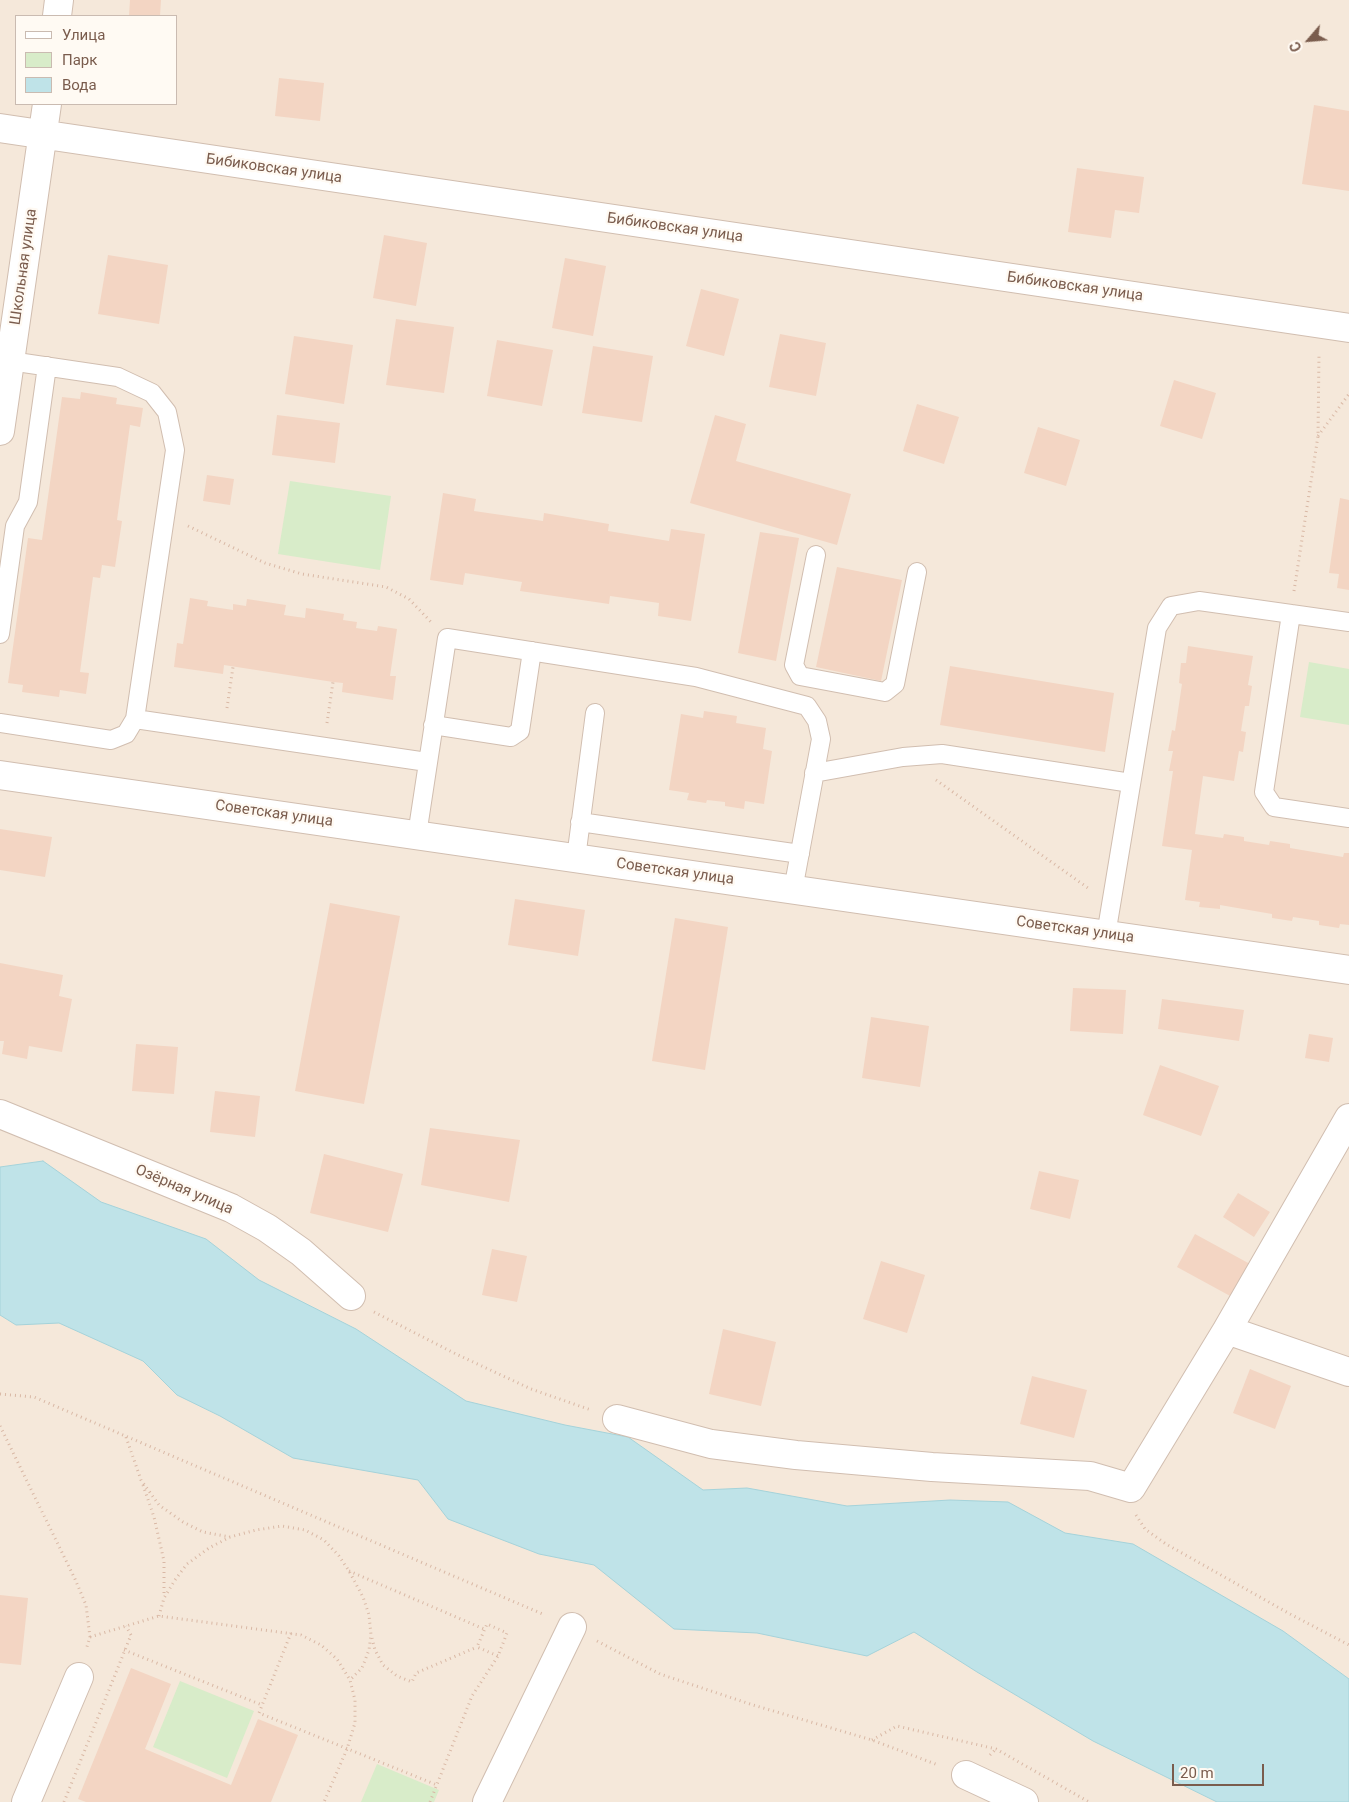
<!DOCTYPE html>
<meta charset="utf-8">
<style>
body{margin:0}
#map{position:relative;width:1349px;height:1802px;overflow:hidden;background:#fdf6ec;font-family:Roboto,sans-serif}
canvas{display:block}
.legend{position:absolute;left:15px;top:15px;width:162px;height:90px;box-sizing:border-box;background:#fffaf3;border:1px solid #cabbb1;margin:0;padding:6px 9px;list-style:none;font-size:15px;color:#7a5c4d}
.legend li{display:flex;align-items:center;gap:10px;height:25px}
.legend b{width:25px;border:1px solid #cabbb1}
.north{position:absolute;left:1284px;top:15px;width:50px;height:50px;-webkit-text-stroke:4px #fffaf3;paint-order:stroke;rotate:243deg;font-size:14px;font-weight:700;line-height:20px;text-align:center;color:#7a5c4d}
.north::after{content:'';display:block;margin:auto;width:18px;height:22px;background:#7a5c4d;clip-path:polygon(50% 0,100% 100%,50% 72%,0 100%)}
.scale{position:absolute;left:1172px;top:1764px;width:92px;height:22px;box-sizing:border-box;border:2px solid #7a5c4d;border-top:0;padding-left:6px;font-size:15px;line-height:18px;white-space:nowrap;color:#7a5c4d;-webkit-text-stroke:4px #fffaf3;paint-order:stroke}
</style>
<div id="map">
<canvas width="1349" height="1802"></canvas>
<ul class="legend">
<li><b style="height:6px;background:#fff"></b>Улица</li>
<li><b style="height:14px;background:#d8ecc9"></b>Парк</li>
<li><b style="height:14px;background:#bfe3e8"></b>Вода</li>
</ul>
<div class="north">С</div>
<div class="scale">20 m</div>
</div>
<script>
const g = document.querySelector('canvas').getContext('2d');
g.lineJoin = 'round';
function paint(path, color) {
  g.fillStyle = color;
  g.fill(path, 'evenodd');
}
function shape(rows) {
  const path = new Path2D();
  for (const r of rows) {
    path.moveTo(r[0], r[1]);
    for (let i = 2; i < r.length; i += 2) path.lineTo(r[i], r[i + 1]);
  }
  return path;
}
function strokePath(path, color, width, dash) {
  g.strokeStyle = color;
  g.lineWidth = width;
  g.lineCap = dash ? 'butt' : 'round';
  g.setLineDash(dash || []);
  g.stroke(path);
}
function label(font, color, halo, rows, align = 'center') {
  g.font = font + ' Roboto,sans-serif';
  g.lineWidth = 4.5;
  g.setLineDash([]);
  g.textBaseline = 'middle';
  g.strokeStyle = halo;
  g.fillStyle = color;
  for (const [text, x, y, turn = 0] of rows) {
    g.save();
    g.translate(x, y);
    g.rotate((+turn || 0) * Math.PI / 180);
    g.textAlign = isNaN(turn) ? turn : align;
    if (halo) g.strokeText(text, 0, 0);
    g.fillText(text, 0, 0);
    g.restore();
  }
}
paint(shape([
 [0,0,1349,0,1349,1802,0,1802],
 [16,16,176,16,176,104,16,104]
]), '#f5e8da');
paint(shape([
 [290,481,391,496,380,570,278,554],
 [1309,662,1349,669,1349,725,1300,717],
 [180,1681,254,1711,227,1778,153,1747],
 [377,1764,439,1790,434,1802,361,1802]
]), '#d8ecc9');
const water = shape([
 [43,1161,101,1202,206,1239,259,1280,356,1329,466,1401,565,1425,628,1437,703,1490,747,1488,847,1506,950,1500,1008,1502,1065,1533,1133,1544,1283,1631,1349,1679,1349,1802,1217,1802,1093,1741,977,1672,914,1632,867,1656,757,1633,674,1629,594,1565,539,1554,448,1519,418,1480,293,1458,220,1416,177,1395,143,1361,59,1323,16,1325,0,1315,0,1167,43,1161]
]);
paint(water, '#bfe3e8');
strokePath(water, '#a5d3da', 1);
paint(shape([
 [130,0,161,0,160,16,129,16],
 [279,78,324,83,320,121,275,116],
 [1314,105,1349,111,1349,191,1302,184],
 [1077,168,1144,177,1139,213,1115,210,1111,238,1068,232],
 [384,235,427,243,416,306,373,298],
 [108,255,168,265,159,324,98,314],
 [565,258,606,266,593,336,552,328],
 [701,289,739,299,724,356,686,346],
 [396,319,454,327,444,393,386,385],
 [780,334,826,343,816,396,769,387],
 [294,336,353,345,344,404,285,394],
 [497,340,553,350,542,406,487,396],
 [593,346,653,356,642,422,582,413],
 [1174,380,1216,393,1202,439,1160,426],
 [81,392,117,398,116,404,143,408,140,427,130,425,117,520,122,521,115,567,102,565,100,578,93,577,80,672,89,673,86,694,60,690,59,697,22,692,23,685,8,683,28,538,42,540,62,397,80,399],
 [917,404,959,417,944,464,903,451],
 [277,415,340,423,335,463,272,455],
 [715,415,746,424,736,461,851,494,837,545,690,503],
 [1038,427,1080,440,1066,486,1024,473],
 [207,475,234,479,230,505,203,501],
 [443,493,476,499,474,511,543,521,544,513,609,524,608,531,669,541,671,529,705,534,691,621,658,616,659,603,610,596,609,604,520,591,522,582,465,573,463,585,430,580],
 [1340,498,1349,500,1349,590,1337,588,1339,574,1329,573],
 [760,532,799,538,776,661,738,653],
 [837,567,902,580,881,681,816,667],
 [190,598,208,601,207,606,233,610,233,604,246,606,247,599,286,605,284,615,305,618,306,608,344,614,343,620,357,622,356,628,377,631,378,626,397,629,390,676,396,676,393,700,342,692,343,683,333,682,224,665,223,674,174,667,177,643,183,644],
 [1188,646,1253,656,1248,685,1252,686,1249,706,1245,706,1241,731,1246,732,1243,752,1239,751,1234,781,1203,776,1195,834,1223,838,1224,834,1244,837,1244,841,1269,845,1270,841,1290,844,1290,848,1343,857,1344,853,1349,853,1349,925,1340,924,1339,928,1319,925,1319,921,1293,917,1292,921,1272,918,1272,914,1220,905,1220,909,1199,907,1200,902,1185,900,1192,850,1162,846,1173,771,1169,771,1173,751,1168,751,1172,730,1175,731,1182,684,1179,683,1181,663,1186,663],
 [950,666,1114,693,1105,752,940,725],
 [704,711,737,716,736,723,766,728,763,749,772,751,764,804,745,801,744,809,725,806,725,802,707,800,706,803,687,800,689,793,669,790,681,714,703,718],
 [0,829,52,837,45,877,0,870],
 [515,899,585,910,578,956,508,945],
 [330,903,400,916,364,1104,295,1091],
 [675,918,728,927,705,1070,652,1061],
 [0,963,63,975,59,996,72,999,62,1052,29,1046,27,1059,2,1054,4,1041,0,1041],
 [1073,988,1126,990,1123,1034,1070,1031],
 [1162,999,1244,1010,1239,1041,1158,1029],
 [871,1017,929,1026,920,1087,862,1078],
 [1309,1034,1333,1038,1329,1062,1305,1058],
 [136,1044,178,1047,174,1094,132,1091],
 [1160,1065,1219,1086,1201,1136,1143,1115],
 [215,1091,260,1096,255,1137,210,1132],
 [430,1128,520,1140,509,1202,421,1185],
 [324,1154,403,1174,388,1232,310,1213],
 [1039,1171,1079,1180,1070,1219,1030,1209],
 [1238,1193,1270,1212,1254,1237,1223,1217],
 [1195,1234,1250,1264,1232,1297,1177,1267],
 [492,1249,527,1256,517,1302,482,1295],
 [881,1261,925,1275,907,1333,863,1319],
 [723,1329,776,1342,761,1406,709,1394],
 [1250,1369,1291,1386,1275,1429,1233,1413],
 [1032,1376,1087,1390,1074,1438,1020,1424],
 [0,1595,28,1598,21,1665,0,1663],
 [131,1668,171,1684,145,1749,231,1785,258,1719,298,1735,271,1802,86,1802,78,1799]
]), '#f3d5c3');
const lane = shape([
 [816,555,794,665,800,676,885,692,895,684,917,572],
 [1291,614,1264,792,1274,807,1349,818],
 [0,634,15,526,28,502,47,366],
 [135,719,427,762],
 [0,723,111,740,126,734,135,719,175,450,167,412,152,393,118,377,10,361],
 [433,725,511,737,520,731,532,651],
 [814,773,903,757,942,754,1131,783],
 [580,822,800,854],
 [417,835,447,638,696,677,807,706,817,721,821,739,793,890],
 [576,858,595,713],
 [1106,935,1157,628,1171,606,1199,601,1349,622]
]);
const street = shape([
 [57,16,59,0],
 [0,128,1349,328],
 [0,431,47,104],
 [0,775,1349,970],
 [0,1114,231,1208,267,1228,301,1252,351,1296],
 [1227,1330,1349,1372],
 [617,1419,711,1444,796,1455,932,1467,1090,1476,1131,1488,1227,1330,1349,1118],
 [966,1775,1024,1802],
 [26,1802,79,1677],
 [487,1802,572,1627]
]);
strokePath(lane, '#d1beb0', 20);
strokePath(street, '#d1beb0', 30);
strokePath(shape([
 [1318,436,1349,394],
 [188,526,265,563,302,574,386,587,409,599,431,622],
 [1294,591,1318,436,1319,354],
 [227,708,233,667],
 [327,723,333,682],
 [936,780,1088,888],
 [374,1312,456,1354,531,1389,591,1410],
 [0,1394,34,1397,545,1615],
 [0,1426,75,1579,86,1605,90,1637,86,1650],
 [126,1437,141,1480,159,1505,183,1522,203,1532,230,1537],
 [143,1485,154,1517,164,1561,164,1596],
 [1136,1515,1145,1529,1166,1544,1290,1614,1349,1645],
 [349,1571,484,1629],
 [159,1616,164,1598,175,1580,187,1564,209,1548,230,1537,256,1530,282,1526,305,1530,324,1540,339,1556,349,1571,363,1597,369,1615,371,1635,369,1650,362,1668,350,1680],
 [291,1633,259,1713,437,1785],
 [90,1637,159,1616,301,1635,321,1645,337,1659,350,1680,355,1700,355,1723,347,1749,324,1802],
 [372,1638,375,1650,383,1665,397,1676,412,1682,416,1673,477,1647],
 [597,1641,660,1674,753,1705,872,1740,938,1765],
 [124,1650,262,1705],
 [872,1740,897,1726,996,1749,1089,1802],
 [990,1755,996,1749],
 [64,1802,131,1635,126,1626],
 [430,1802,472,1696,498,1656,507,1633,487,1624,477,1647,498,1656]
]), '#d9b8a5', 3, [1, 4]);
strokePath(lane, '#fff', 18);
strokePath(street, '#fff', 28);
label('15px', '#7a5c4d', '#fffaf3', [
 ["Бибиковская улица",274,169,8],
 ["Бибиковская улица",675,228,8],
 ["Школьная улица",24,267,-82],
 ["Бибиковская улица",1075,287,8],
 ["Советская улица",274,814,8],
 ["Советская улица",675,872,8],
 ["Советская улица",1075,930,8],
 ["Озёрная улица",184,1190,23]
]);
</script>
